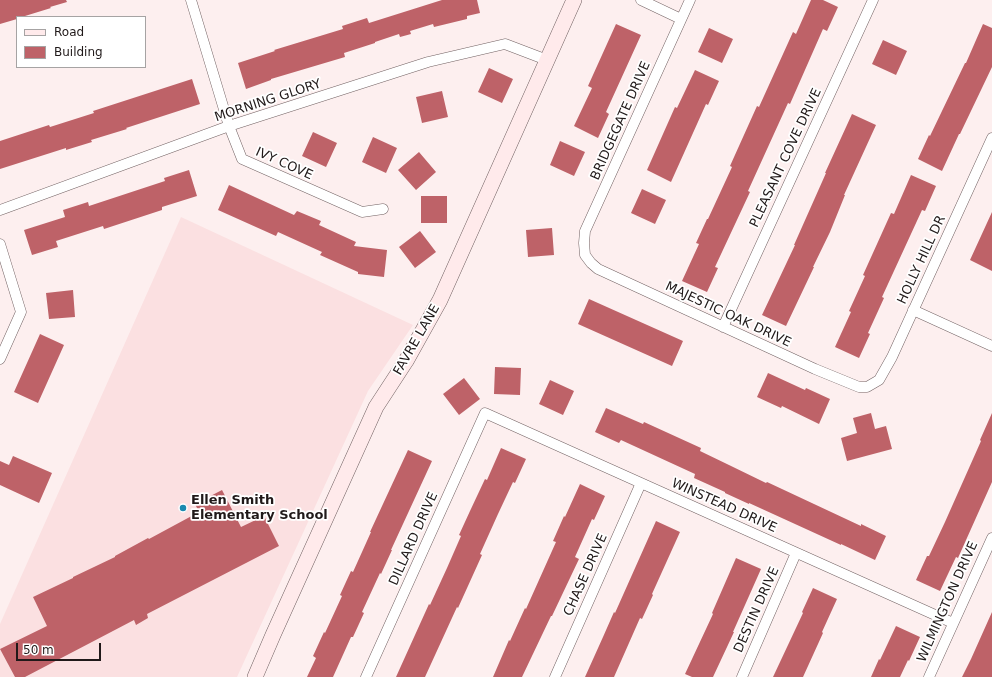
<!DOCTYPE html>
<style>
body{margin:0}
#map{position:relative;width:992px;height:677px;overflow:hidden;background:#fdefef;font-family:"DejaVu Sans",sans-serif}
canvas{display:block}
.legend{position:absolute;left:16px;top:16px;width:130px;height:52px;box-sizing:border-box;background:#fff;border:1px solid #a6a3a3;margin:0;padding:5px 7px;list-style:none;font-size:12px;color:#201919}
.legend li{display:flex;align-items:center;gap:8px;height:20px}
.legend b{width:20px;border:1px solid #a6a3a3}
.scale{position:absolute;left:16px;top:643px;width:85px;height:18px;box-sizing:border-box;border:2px solid #201919;border-top:0;padding-left:5px;font-size:12px;line-height:14px;white-space:nowrap;color:#201919;-webkit-text-stroke:3px #fff;paint-order:stroke}
</style>
<div id="map">
<canvas width="992" height="677"></canvas>
<ul class="legend">
<li><b style="height:5px;background:#ffeaeb"></b>Road</li>
<li><b style="height:11px;background:#be6268"></b>Building</li>
</ul>
<div class="scale">50 m</div>
</div>
<script>
const g = document.querySelector('canvas').getContext('2d');
g.lineJoin = 'round';
function paint(path, color) {
  g.fillStyle = color;
  g.fill(path, 'evenodd');
}
function shape(rows) {
  const path = new Path2D();
  for (const r of rows) {
    path.moveTo(r[0], r[1]);
    for (let i = 2; i < r.length; i += 2) path.lineTo(r[i], r[i + 1]);
  }
  return path;
}
function strokePath(path, color, width, dash) {
  g.strokeStyle = color;
  g.lineWidth = width;
  g.lineCap = dash ? 'butt' : 'round';
  g.setLineDash(dash || []);
  g.stroke(path);
}
function label(font, color, halo, rows, align = 'center') {
  g.font = font + ' "DejaVu Sans",sans-serif';
  g.lineWidth = 3.5;
  g.setLineDash([]);
  g.textBaseline = 'middle';
  g.strokeStyle = halo;
  g.fillStyle = color;
  for (const [text, x, y, turn = 0] of rows) {
    g.save();
    g.translate(x, y);
    g.rotate((+turn || 0) * Math.PI / 180);
    g.textAlign = isNaN(turn) ? turn : align;
    if (halo) g.strokeText(text, 0, 0);
    g.fillText(text, 0, 0);
    g.restore();
  }
}
paint(shape([
 [181,217,413,325,368,391,237,677,0,677,0,624]
]), '#fbe0e1');
paint(shape([
 [0,0,66,0,67,2,50,7,51,8,25,16,17,17,17,19,0,24],
 [442,0,477,0,480,13,467,16,467,19,434,27,433,24,410,31,411,34,400,37,399,34,375,42,375,43,344,53,345,57,271,79,271,80,246,89,238,63,275,51,274,50,343,29,342,26,367,18,369,23],
 [811,0,823,0,838,7,827,31,823,29,790,104,788,103,748,191,750,192,715,267,718,268,707,292,682,281,699,244,696,243,707,219,708,219,732,167,730,166,757,106,759,107,793,32,796,34],
 [616,24,641,35,606,112,609,114,598,138,574,126,592,88,588,86],
 [983,24,992,28,992,67,960,134,959,134,942,171,918,159,929,135,930,136,965,63,966,63],
 [709,28,733,39,722,63,698,52],
 [883,40,907,51,896,75,872,64],
 [489,68,513,79,502,103,478,92],
 [695,70,719,81,708,105,706,104,671,182,647,170,675,107,677,108],
 [192,79,200,104,126,128,127,129,91,140,92,142,66,150,66,148,0,169,0,141,49,125,50,127,94,113,93,111],
 [442,91,448,117,422,123,416,97],
 [852,114,876,125,844,195,845,195,830,232,813,267,814,267,786,326,762,315,795,245,794,245,826,173,825,173],
 [313,132,337,143,326,167,302,156],
 [373,137,397,148,386,173,362,162],
 [560,141,585,152,574,176,550,165],
 [419,152,436,172,416,190,398,170],
 [189,170,197,196,162,207,162,210,104,229,103,226,56,241,58,247,32,255,24,230,65,217,63,210,88,202,89,206,165,181,164,178],
 [911,175,936,186,925,211,922,210,882,297,884,298,868,333,870,334,859,358,835,347,851,312,849,311,865,276,863,275,891,213,894,214],
 [229,185,294,215,297,211,321,221,319,225,356,242,354,246,387,250,384,277,358,274,358,272,320,255,322,252,278,232,276,236,218,210],
 [642,189,666,200,655,224,631,213],
 [421,196,447,196,447,223,421,223],
 [992,212,992,271,970,260],
 [552,228,554,255,528,257,526,230],
 [420,231,436,252,415,268,399,247],
 [73,290,75,317,49,319,46,293],
 [589,299,683,341,672,366,578,324],
 [40,334,64,345,38,403,14,392],
 [495,367,521,368,520,395,494,394],
 [768,373,805,390,806,388,830,399,819,424,782,406,781,408,757,397],
 [464,378,480,399,459,415,443,394],
 [550,380,574,391,563,415,539,404],
 [606,408,643,424,644,422,701,448,700,451,729,465,766,483,767,482,861,526,861,524,886,536,875,560,841,544,841,545,749,503,749,504,725,493,725,492,694,478,695,474,621,440,619,443,595,432],
 [871,413,875,429,886,426,892,449,847,461,841,438,857,433,853,418],
 [992,413,992,482,958,558,956,557,940,591,916,580,927,556,929,556,945,522,981,441,980,440],
 [501,448,526,459,515,483,513,482,498,514,480,554,482,555,458,608,457,607,425,677,396,677,429,604,430,605,447,568,461,536,459,535,470,511,485,479,487,480],
 [408,450,432,461,391,550,392,550,381,574,380,573,362,612,364,613,353,637,351,637,333,677,307,677,316,658,313,656,324,632,325,633,342,596,340,595,351,571,353,572,371,532,370,532],
 [13,456,52,473,39,503,0,485,0,461,9,465],
 [580,484,605,496,594,520,592,519,575,557,579,559,552,616,551,616,522,677,493,677,509,640,510,641,525,608,526,609,556,542,553,541,564,516,565,517],
 [222,490,241,527,264,516,279,546,147,614,148,618,136,625,134,620,25,677,15,677,0,649,47,626,33,597,73,578,73,577,115,557,115,556,148,538,149,539,199,512,195,504],
 [656,521,680,532,652,594,653,595,642,619,640,618,614,677,585,677,603,637,614,612,615,613],
 [736,558,761,569,733,632,734,632,713,677,692,677,685,674,713,614,712,613],
 [813,588,837,599,822,632,823,633,803,677,773,677,803,613,802,612],
 [992,612,992,677,962,677,971,659],
 [896,626,920,637,909,661,908,660,900,677,871,677,879,659,880,660]
]), '#be6268');
const street = shape([
 [191,0,229,126,242,159,362,212,383,209],
 [641,0,681,19],
 [690,0,585,231,584,243,585,255,591,263,598,269,815,369,859,387,867,387,879,380,892,357,992,138],
 [0,210,229,126,428,62,505,44,547,60],
 [0,244,21,312,0,359],
 [913,310,992,346],
 [723,327,873,0],
 [366,677,485,413,953,623],
 [555,677,641,483],
 [742,677,796,553],
 [929,677,992,538]
]);
const secondary = shape([
 [255,677,273,635,376,407,406,361,440,300,574,0]
]);
strokePath(street, '#726263', 11);
strokePath(secondary, '#726263', 16);
strokePath(street, '#fff', 10);
strokePath(secondary, '#ffeaeb', 15);
for (const [x, y, r, color] of [
 [183,508,4,"#1b8ab0"]
]) {
  const dot = new Path2D();
  dot.arc(x, y, r, 0, 2 * Math.PI);
  g.fillStyle = color;
  g.fill(dot);
  strokePath(dot, '#fff', 1.5);
}
label('13px', '#201919', '#fff', [
 ["MORNING GLORY",268,101,-18],
 ["BRIDGEGATE DRIVE",621,121,-66],
 ["PLEASANT COVE DRIVE",786,158,-65],
 ["IVY COVE",284,164,24],
 ["HOLLY HILL DR",922,260,-65],
 ["MAJESTIC OAK DRIVE",728,315,25],
 ["FAVRE LANE",417,340,-60],
 ["WINSTEAD DRIVE",724,506,24],
 ["DILLARD DRIVE",414,539,-66],
 ["CHASE DRIVE",586,575,-66],
 ["WILMINGTON DRIVE",948,602,-66],
 ["DESTIN DRIVE",757,610,-66]
]);
label('bold 13px', '#201919', '#fff', [
 ["Ellen Smith",191,501],
 ["Elementary School",191,516]
], 'left');
</script>
